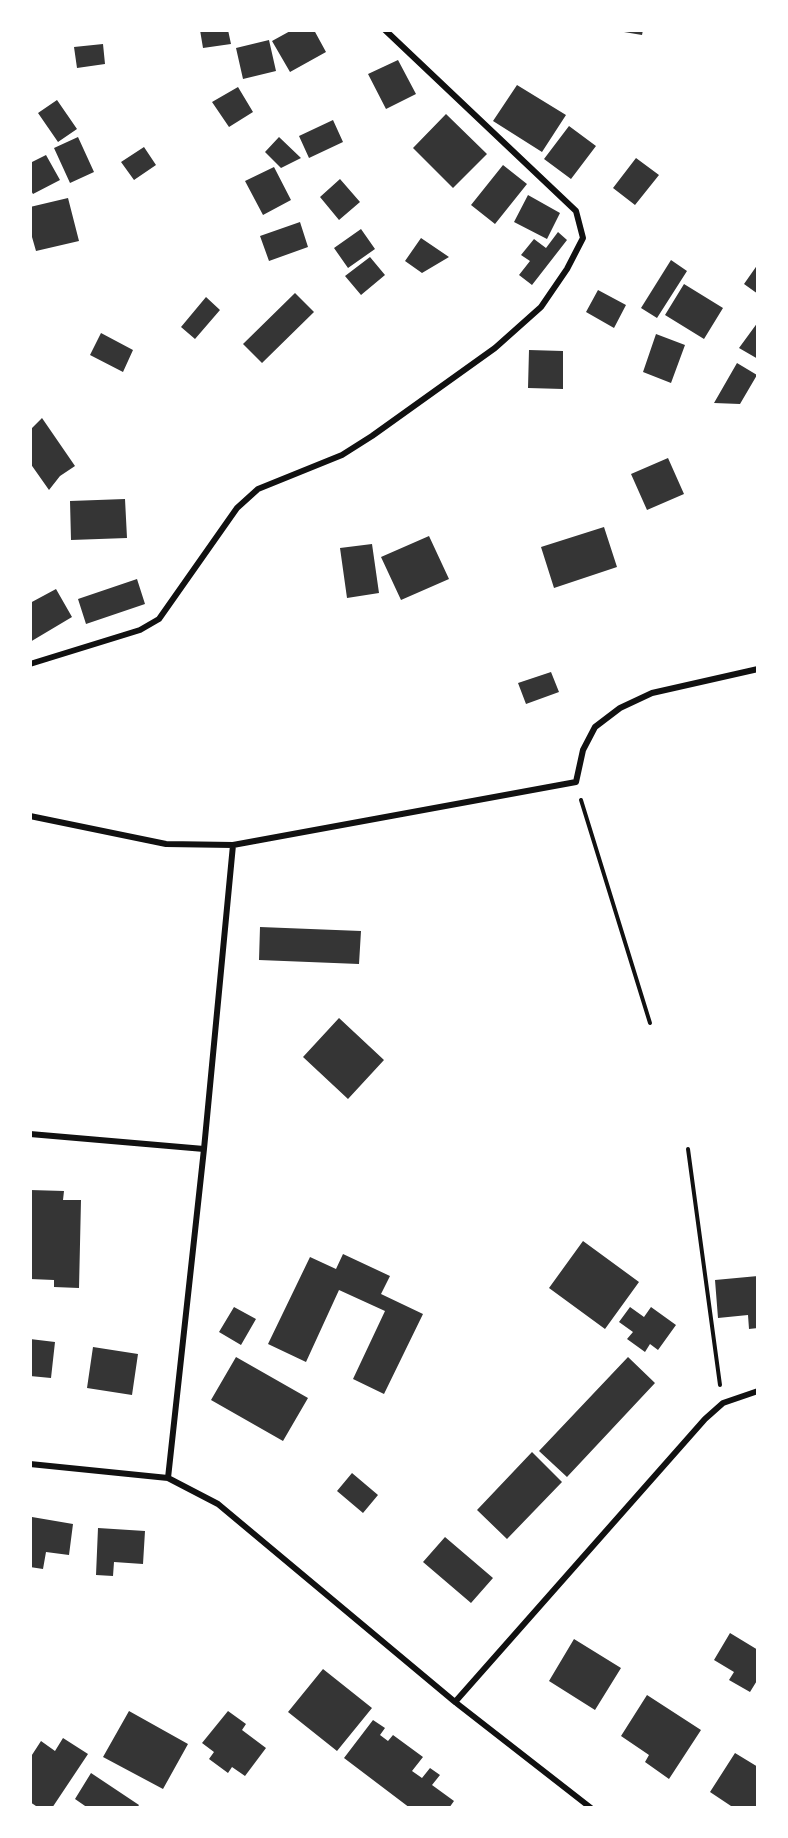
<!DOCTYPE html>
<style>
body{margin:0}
#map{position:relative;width:788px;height:1838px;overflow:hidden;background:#fff;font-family:"Fira Sans",sans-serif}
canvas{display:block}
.frame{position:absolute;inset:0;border:32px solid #fff;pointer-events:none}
</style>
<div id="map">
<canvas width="788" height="1838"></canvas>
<div class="frame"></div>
</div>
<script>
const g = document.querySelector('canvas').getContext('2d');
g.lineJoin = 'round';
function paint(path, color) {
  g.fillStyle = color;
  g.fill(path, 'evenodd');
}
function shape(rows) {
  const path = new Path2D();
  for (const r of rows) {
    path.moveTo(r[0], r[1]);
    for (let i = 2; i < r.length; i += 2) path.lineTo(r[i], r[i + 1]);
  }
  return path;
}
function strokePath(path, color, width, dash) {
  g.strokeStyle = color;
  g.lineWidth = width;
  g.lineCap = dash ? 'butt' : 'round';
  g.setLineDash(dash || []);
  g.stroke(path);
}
paint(shape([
 [200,30,228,30,231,44,203,48],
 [292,30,314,30,326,52,290,72,272,41],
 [612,30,643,30,642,35],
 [269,40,276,71,243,79,236,48],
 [103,44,105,64,77,68,74,47],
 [398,60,416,94,386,109,368,74],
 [517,85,566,115,542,152,493,121],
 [238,87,253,112,229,127,212,102],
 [57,100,77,129,58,142,38,113],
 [446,114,487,154,453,188,413,148],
 [333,120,343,142,309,158,299,136],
 [569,126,596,146,571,179,544,159],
 [78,137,94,172,70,183,54,148],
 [279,137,301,158,281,168,265,152],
 [144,147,156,165,134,180,121,162],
 [46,155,60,180,33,194,30,189,30,163],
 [636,158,659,175,635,205,613,188],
 [503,165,527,184,495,224,471,205],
 [274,167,291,200,263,215,245,181],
 [340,179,360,202,339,220,320,197],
 [528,195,560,213,547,239,514,222],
 [68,198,79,241,36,251,30,230,30,207],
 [300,222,308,247,269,261,260,236],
 [361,229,375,249,348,268,334,248],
 [558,232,567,240,532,285,519,275,530,261,521,255,534,239,546,248],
 [421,238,449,257,422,273,405,261],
 [370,257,385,275,361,295,345,276],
 [671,260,687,271,657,318,641,308],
 [758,264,758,294,744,284],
 [684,284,723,308,704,339,665,315],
 [598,290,626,305,614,328,586,312],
 [295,293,314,312,262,363,243,344],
 [206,297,220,310,195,339,181,327],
 [758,322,758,359,739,348],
 [101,333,133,350,123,372,90,355],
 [656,334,685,345,671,383,643,372],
 [529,350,563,351,563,389,528,388],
 [737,363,757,375,740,404,714,403],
 [42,418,75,466,60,476,49,490,30,463,30,430],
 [668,458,684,494,647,510,631,474],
 [125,499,127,538,71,540,70,501],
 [604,527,617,567,554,588,541,547],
 [429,536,449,579,401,600,381,557],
 [372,544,379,593,347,598,340,548],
 [137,579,145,604,86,624,78,599],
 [56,589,72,617,30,642,30,603],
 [551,672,559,692,526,704,518,683],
 [260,927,361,931,359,964,259,960],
 [339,1018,384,1060,348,1099,303,1057],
 [30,1190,64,1191,63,1200,81,1200,79,1288,54,1287,54,1280,30,1279],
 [583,1241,639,1282,605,1329,549,1288],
 [343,1254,390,1276,381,1294,423,1314,384,1394,353,1379,385,1311,339,1290,306,1362,268,1344,310,1257,336,1269],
 [758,1276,758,1328,749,1329,748,1315,718,1318,715,1280],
 [234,1307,256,1319,241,1345,219,1332],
 [630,1307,644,1317,651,1307,676,1325,658,1350,650,1344,645,1352,627,1339,633,1332,619,1322],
 [30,1339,55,1342,51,1378,30,1376],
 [93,1347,138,1354,132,1395,87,1388],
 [236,1357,308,1398,283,1441,211,1400],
 [628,1357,655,1383,567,1477,539,1451],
 [532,1452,562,1482,507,1539,477,1510],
 [352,1473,378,1495,363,1513,337,1491],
 [32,1517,73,1524,69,1555,46,1552,43,1569,30,1567],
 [98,1528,145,1531,143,1564,114,1562,113,1576,96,1575],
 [445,1537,493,1578,471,1603,423,1562],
 [730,1633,758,1650,758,1679,750,1692,729,1680,734,1672,714,1660],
 [574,1639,621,1668,595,1710,549,1681],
 [323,1669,372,1708,337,1751,288,1712],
 [647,1695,701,1730,669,1779,645,1762,649,1755,621,1736],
 [129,1711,188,1744,163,1789,103,1757],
 [228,1711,246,1724,242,1730,266,1748,245,1776,232,1767,228,1773,209,1759,214,1752,202,1743],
 [373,1720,385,1728,380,1735,388,1741,393,1735,423,1757,412,1771,422,1778,430,1768,440,1775,432,1785,454,1801,449,1808,410,1808,344,1758],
 [63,1738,88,1754,52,1808,39,1808,30,1802,30,1758,41,1741,55,1751],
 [735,1753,758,1767,758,1808,734,1808,710,1792],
 [91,1773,139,1805,137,1808,88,1808,75,1799]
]), '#353535');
strokePath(shape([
 [581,800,650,1023],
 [688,1149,720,1385]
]), '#111', 4);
strokePath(shape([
 [30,664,140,630,159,619,237,508,258,489,342,455,372,436,495,348,541,307,567,269,583,238,576,211,385,30],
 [30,816,166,844,233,845,576,782,583,750,595,727,620,708,652,693,758,669],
 [30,1134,204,1149],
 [30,1464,168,1478,218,1504,455,1702,591,1808],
 [168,1478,204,1149,233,845],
 [455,1702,705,1419,723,1403,758,1391]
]), '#111', 6);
</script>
